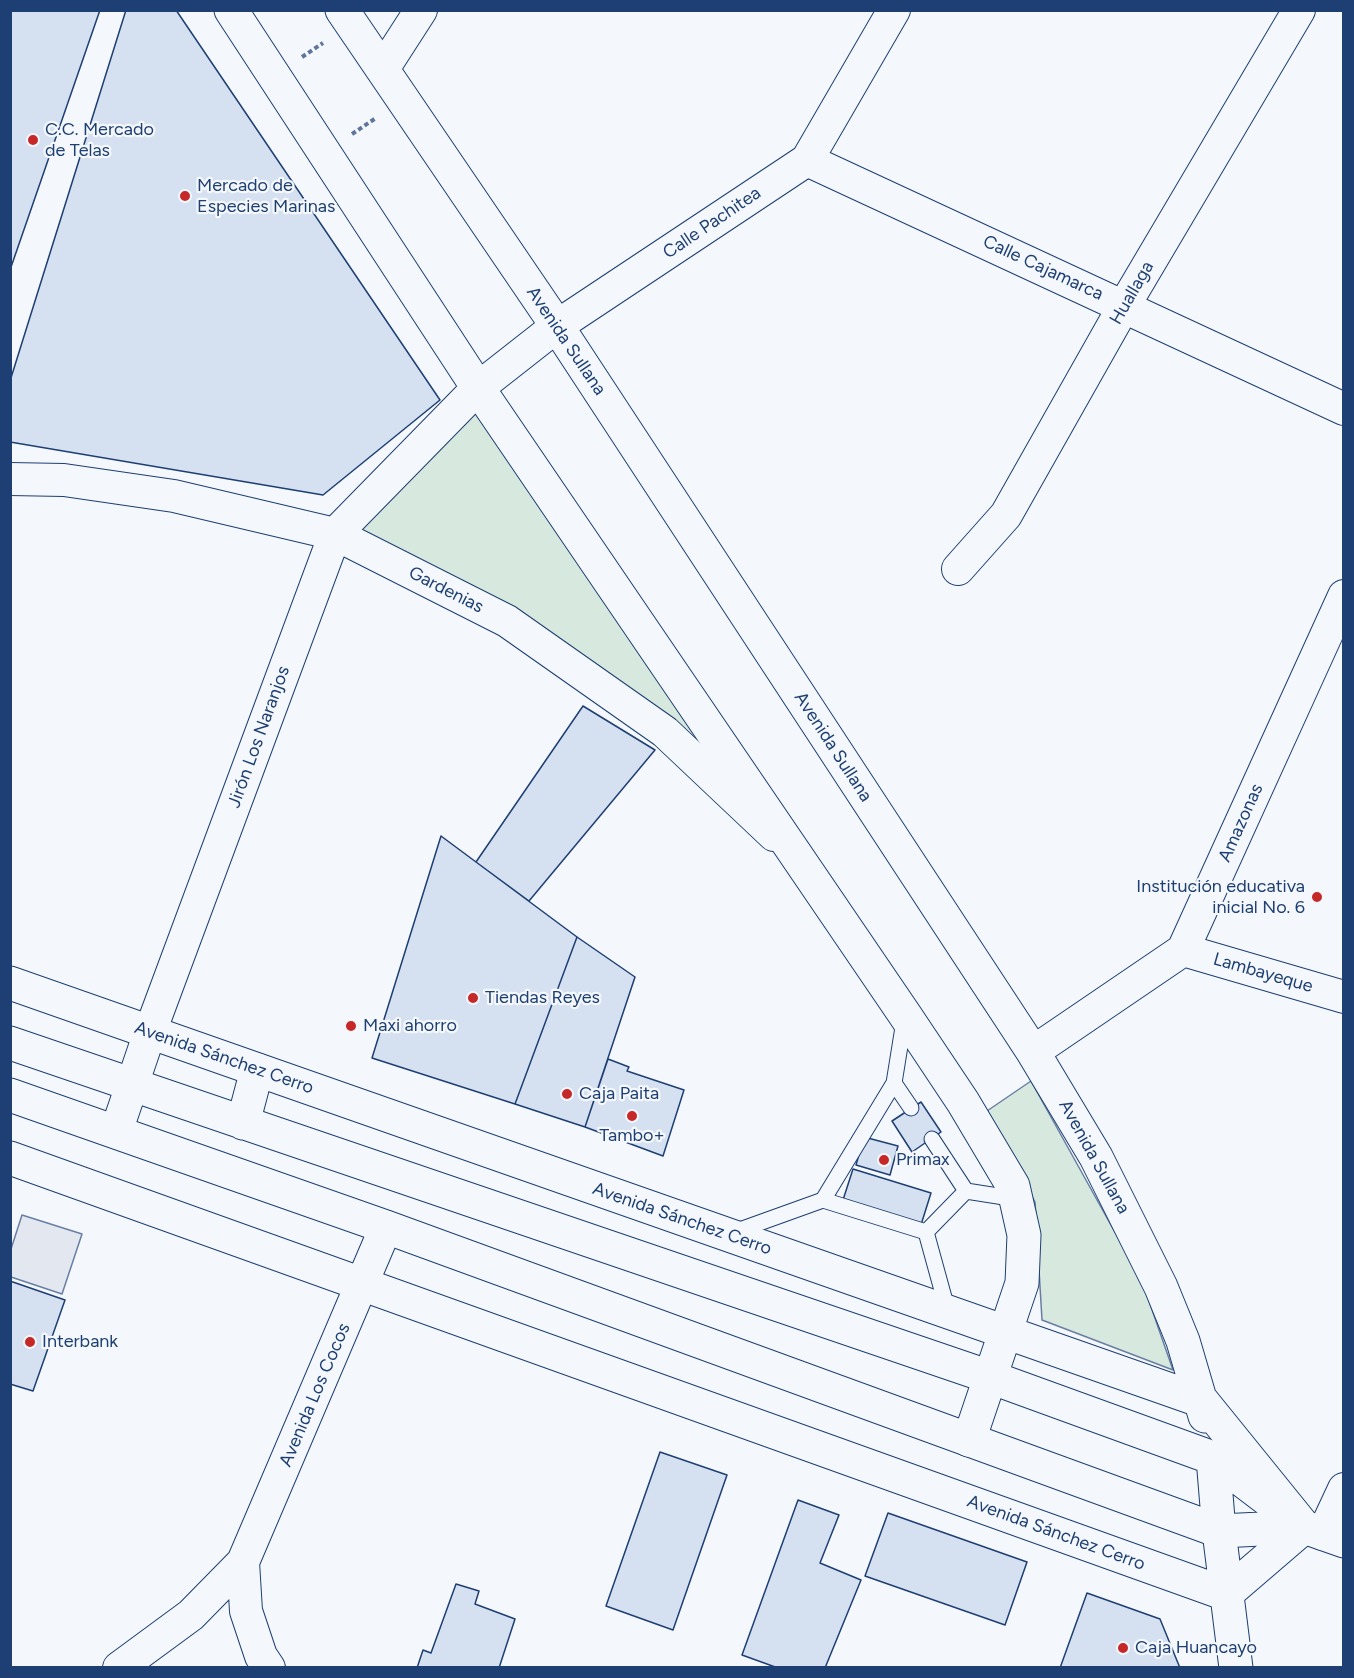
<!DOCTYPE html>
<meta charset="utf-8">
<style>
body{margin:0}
#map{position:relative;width:1354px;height:1678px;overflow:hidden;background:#f4f7fb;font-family:Figtree,sans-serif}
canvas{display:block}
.frame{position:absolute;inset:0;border:12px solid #1d3f73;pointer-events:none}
</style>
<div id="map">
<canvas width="1354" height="1678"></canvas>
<div class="frame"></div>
</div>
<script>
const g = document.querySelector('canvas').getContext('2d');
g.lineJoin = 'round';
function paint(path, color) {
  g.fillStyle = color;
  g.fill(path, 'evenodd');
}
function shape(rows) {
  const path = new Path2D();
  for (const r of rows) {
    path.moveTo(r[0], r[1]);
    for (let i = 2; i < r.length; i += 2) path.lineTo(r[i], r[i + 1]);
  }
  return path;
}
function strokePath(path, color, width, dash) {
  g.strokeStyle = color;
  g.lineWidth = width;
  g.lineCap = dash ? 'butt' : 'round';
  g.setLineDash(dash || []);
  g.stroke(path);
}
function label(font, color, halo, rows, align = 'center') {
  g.font = font + ' Figtree,sans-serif';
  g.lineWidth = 4.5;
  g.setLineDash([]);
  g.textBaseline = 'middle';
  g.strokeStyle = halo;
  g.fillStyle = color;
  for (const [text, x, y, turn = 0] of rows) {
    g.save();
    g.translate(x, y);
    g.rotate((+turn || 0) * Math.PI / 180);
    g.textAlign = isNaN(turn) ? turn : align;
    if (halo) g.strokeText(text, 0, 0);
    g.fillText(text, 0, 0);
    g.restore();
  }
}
const green = shape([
 [478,388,804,865,665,732,335,534,478,388],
 [1031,1081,1142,1281,1173,1370,1042,1320,1035,1202,987,1111,1031,1081]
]);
paint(green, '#d7e8df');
strokePath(green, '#687fa3', 1.5);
const parking = shape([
 [22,1215,82,1234,62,1294,11,1277,11,1249,22,1215]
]);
paint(parking, '#e3e8f0');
strokePath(parking, '#687fa3', 1.5);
const building = shape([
 [10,10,100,10,10,270,10,10],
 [126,10,176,10,440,400,323,495,10,442,10,381,126,10],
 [583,706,655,750,529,901,476,862,583,706],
 [441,836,577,937,515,1104,372,1058,441,836],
 [577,937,635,977,585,1127,515,1104,577,937],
 [608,1059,629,1067,627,1071,684,1090,663,1156,585,1127,608,1059],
 [921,1102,941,1132,912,1152,892,1121,921,1102],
 [864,1137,898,1146,890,1175,856,1165,864,1137],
 [853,1169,931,1193,920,1228,842,1203,853,1169],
 [10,1281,65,1300,33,1391,10,1384,10,1281],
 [660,1452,727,1475,673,1630,606,1606,660,1452],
 [798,1500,839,1515,820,1563,861,1580,825,1668,778,1668,742,1655,798,1500],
 [888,1513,1027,1562,1005,1625,865,1576,888,1513],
 [456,1584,479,1591,475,1604,515,1619,499,1668,417,1668,423,1650,431,1653,456,1584],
 [1087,1593,1160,1619,1180,1668,1060,1668,1087,1593]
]);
paint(building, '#d5e0f0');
strokePath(building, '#1d3f73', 1.5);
const lane = shape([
 [904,1021,894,1083,911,1108],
 [932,1139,966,1191,1017,1199],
 [823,1200,894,1083],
 [734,1232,823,1200,926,1232,948,1312],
 [926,1232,966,1191]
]);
const street = shape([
 [383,69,421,10],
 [807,160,1344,409],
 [10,479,64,480,174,496,335,534,507,621,665,732,774,835],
 [958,569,1006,515,1124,306,1299,10],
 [1183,950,1344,997],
 [1033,1052,1183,950,1344,596],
 [116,1132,150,1032,335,534,478,388,557,326,807,160,894,10],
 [1323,1534,1344,1489],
 [243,1562,246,1611,261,1656,269,1668],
 [119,1668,191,1615,243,1562,386,1227]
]);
const secondary = shape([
 [231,10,478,388,905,1015,963,1102,1013,1186,1024,1235,1022,1283,969,1440],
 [342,10,557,326,1033,1052,1096,1157,1161,1287,1183,1341,1205,1416],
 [10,983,1202,1401,1304,1527,1226,1594,10,1158],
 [1219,1531,1236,1668]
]);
const primary = shape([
 [10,1043,990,1377,1213,1458,1304,1527,1344,1541],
 [10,1095,386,1227,1219,1531,1304,1527],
 [243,1123,257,1070],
 [1213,1458,1219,1531]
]);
strokePath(lane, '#1d3f73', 17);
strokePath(street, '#1d3f73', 34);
strokePath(secondary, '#1d3f73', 35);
strokePath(primary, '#1d3f73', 35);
strokePath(shape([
 [302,57,323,43],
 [352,134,376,118]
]), '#5e769c', 4, [4.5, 3]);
strokePath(lane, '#f4f7fb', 15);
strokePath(street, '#f4f7fb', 32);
strokePath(secondary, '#f4f7fb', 33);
strokePath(primary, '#f4f7fb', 33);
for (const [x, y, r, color] of [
 [33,140,6,"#c62828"],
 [185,196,6,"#c62828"],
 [1317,897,6,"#c62828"],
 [473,998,6,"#c62828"],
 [351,1026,6,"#c62828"],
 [567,1094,6,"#c62828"],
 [632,1116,6,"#c62828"],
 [884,1160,6,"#c62828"],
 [30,1342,6,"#c62828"],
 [1123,1648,6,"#c62828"]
]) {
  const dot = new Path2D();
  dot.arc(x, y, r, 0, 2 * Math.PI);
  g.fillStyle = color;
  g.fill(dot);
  strokePath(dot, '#f4f7fb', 2);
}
label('18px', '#1d3f73', '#f4f7fb', [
 ["C.C. Mercado",45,130],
 ["de Telas",45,151],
 ["Mercado de",197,186],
 ["Especies Marinas",197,207],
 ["Institución educativa",1305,887,"right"],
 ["inicial No. 6",1305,908,"right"],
 ["Tiendas Reyes",485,998],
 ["Maxi ahorro",363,1026],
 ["Caja Paita",579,1094],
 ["Tambo+",632,1136,"center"],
 ["Primax",896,1160],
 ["Interbank",42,1342],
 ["Caja Huancayo",1135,1648]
], 'left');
label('18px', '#1d3f73', '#f4f7fb', [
 ["Calle Pachitea",712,223,-34],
 ["Calle Cajamarca",1043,268,25],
 ["Huallaga",1132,293,-60],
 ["Avenida Sullana",566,341,56],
 ["Gardenias",446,590,27],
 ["Jirón Los Naranjos",259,737,-70],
 ["Avenida Sullana",833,747,57],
 ["Amazonas",1241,823,-66],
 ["Lambayeque",1263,973,16],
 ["Avenida Sánchez Cerro",224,1058,19],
 ["Avenida Sullana",1094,1157,61],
 ["Avenida Sánchez Cerro",682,1219,19],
 ["Avenida Los Cocos",315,1395,-67],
 ["Avenida Sánchez Cerro",1056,1533,20]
]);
</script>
